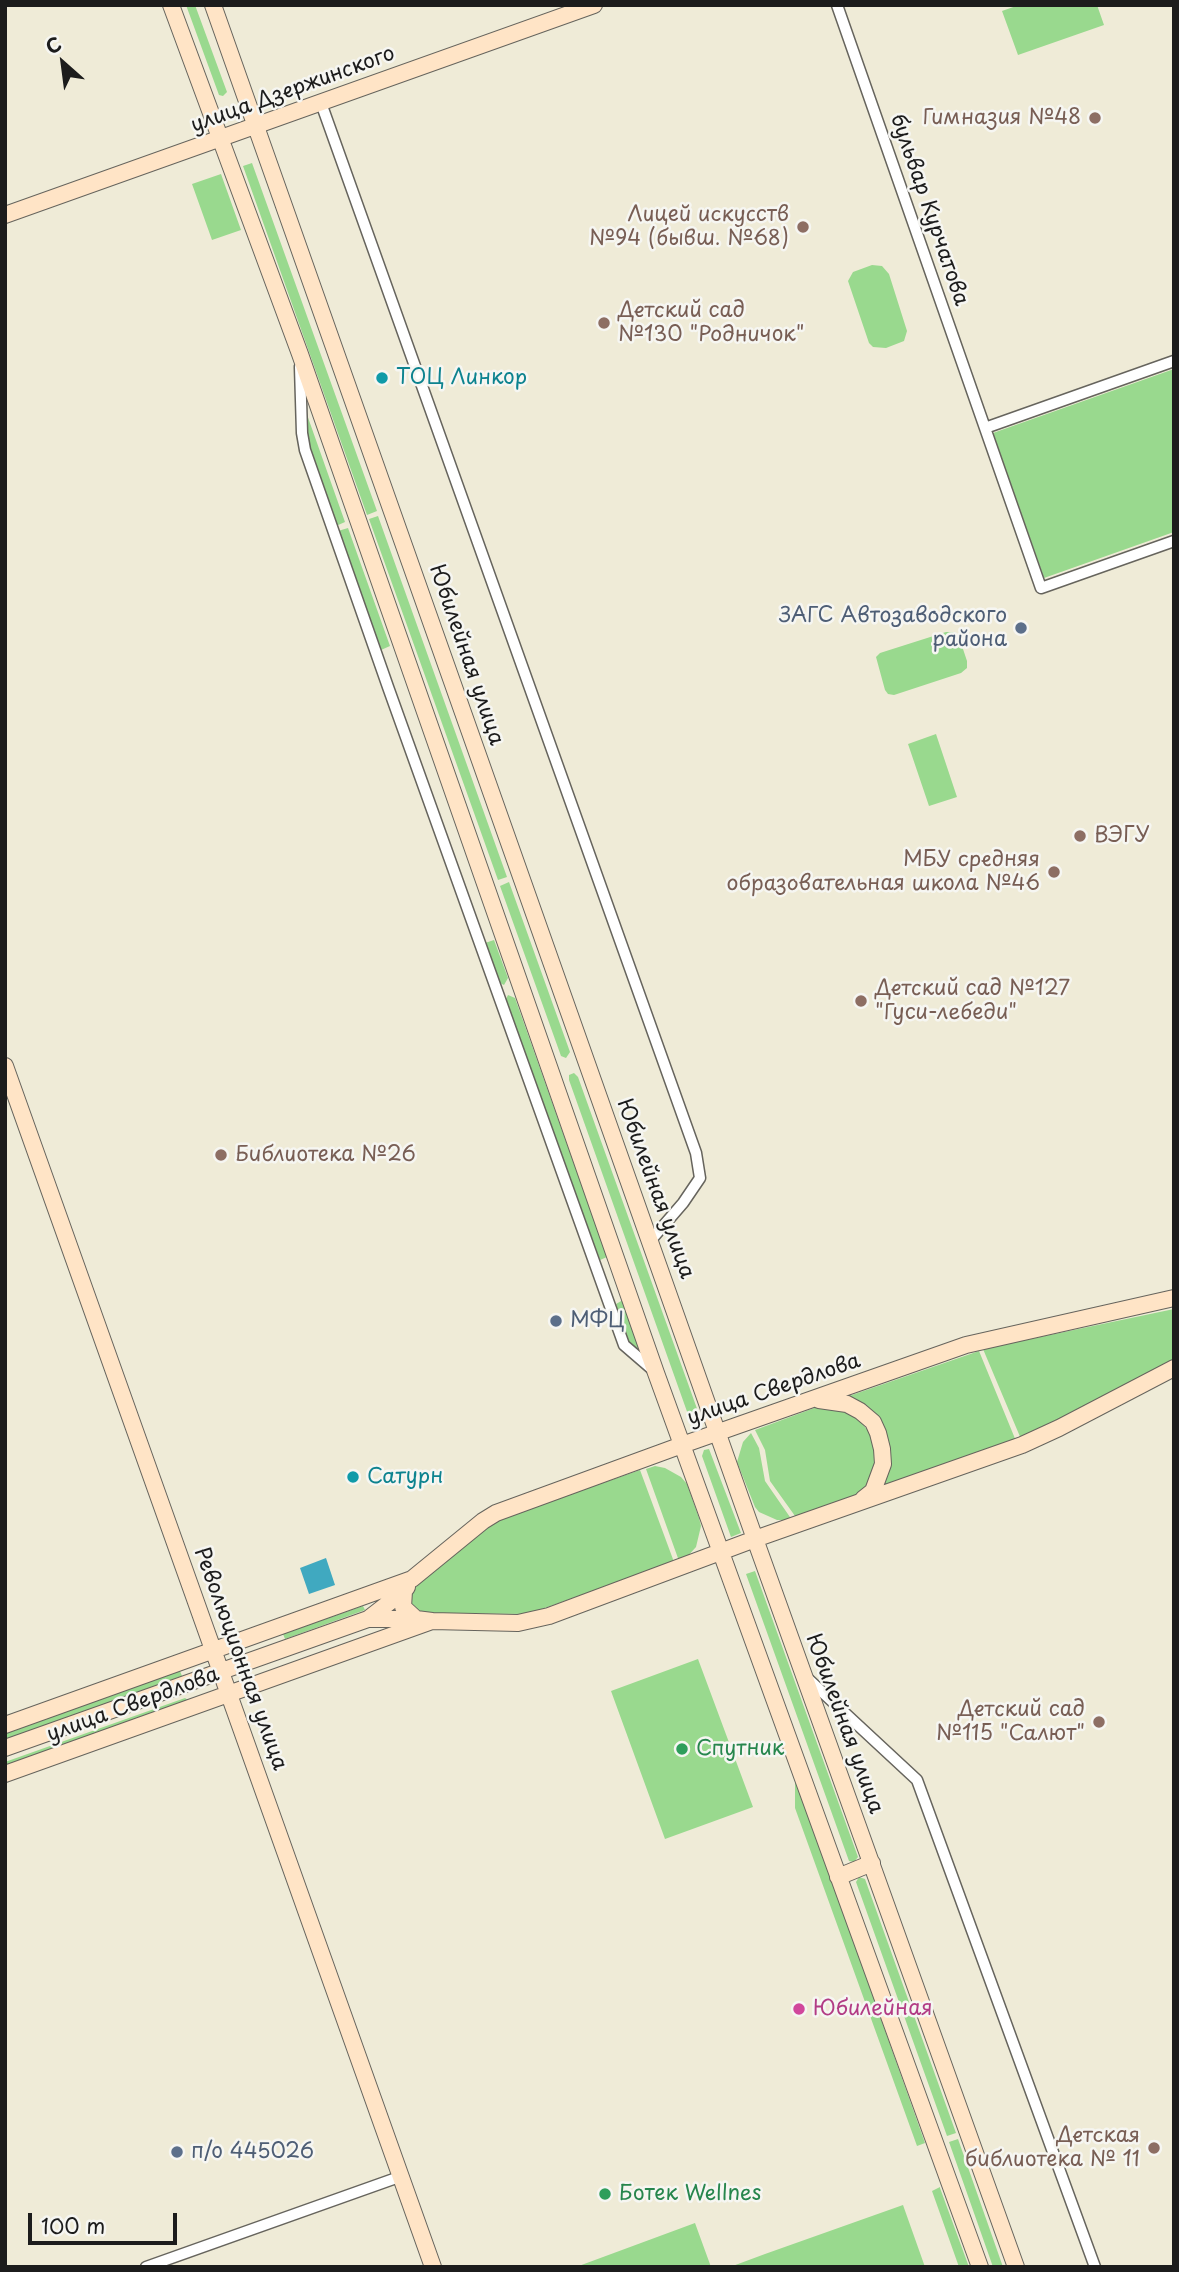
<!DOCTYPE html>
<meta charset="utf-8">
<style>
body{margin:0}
#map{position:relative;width:1179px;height:2272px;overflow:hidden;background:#efebd7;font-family:"Playpen Sans",sans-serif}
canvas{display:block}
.frame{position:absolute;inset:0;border:7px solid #1c1c1c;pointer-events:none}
.north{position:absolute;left:28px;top:28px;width:70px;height:70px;-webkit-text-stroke:5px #f6f6f2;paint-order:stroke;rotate:332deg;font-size:19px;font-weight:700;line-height:28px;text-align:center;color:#1c1c1c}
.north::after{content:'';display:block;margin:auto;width:24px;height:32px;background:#1c1c1c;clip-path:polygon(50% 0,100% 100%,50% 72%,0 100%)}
.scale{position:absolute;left:28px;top:2213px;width:149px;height:32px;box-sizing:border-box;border:4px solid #1c1c1c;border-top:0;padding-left:9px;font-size:21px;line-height:24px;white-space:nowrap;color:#1c1c1c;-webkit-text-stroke:5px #f6f6f2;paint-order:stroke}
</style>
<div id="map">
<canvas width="1179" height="2272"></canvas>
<div class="frame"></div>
<div class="north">С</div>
<div class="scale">100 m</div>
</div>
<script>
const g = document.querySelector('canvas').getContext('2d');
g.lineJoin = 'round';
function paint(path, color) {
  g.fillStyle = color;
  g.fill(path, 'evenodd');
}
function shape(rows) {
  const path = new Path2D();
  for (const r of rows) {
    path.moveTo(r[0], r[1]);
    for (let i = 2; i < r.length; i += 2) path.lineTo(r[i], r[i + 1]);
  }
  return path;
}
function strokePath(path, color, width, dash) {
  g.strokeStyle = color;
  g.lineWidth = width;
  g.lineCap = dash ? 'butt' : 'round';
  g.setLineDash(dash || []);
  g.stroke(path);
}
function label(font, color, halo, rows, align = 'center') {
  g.font = font + ' "Playpen Sans",sans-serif';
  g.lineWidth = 5;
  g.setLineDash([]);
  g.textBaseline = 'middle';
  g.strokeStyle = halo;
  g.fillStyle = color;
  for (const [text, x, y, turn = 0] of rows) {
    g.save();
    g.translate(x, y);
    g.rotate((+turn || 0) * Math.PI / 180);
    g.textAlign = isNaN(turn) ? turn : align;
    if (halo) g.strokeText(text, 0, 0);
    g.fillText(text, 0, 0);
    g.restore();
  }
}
paint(shape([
 [186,5,195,5,227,92,223,96,219,95],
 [1019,5,1097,5,1104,25,1018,55,1002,11],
 [252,163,377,511,367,515,243,166],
 [221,174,241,230,212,240,192,184],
 [872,265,882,266,889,274,907,331,904,341,886,348,873,347,869,343,848,281,853,272],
 [1174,369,1174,532,1044,578,993,433],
 [305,409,345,522,336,526,309,450],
 [378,516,507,877,498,880,369,519],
 [348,528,390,646,381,650,338,531],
 [946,632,954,632,959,637,967,661,967,668,961,673,894,695,888,694,885,690,876,657,880,653],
 [936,734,957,797,929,806,908,744],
 [509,882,570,1052,566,1058,561,1056,500,886],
 [494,940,508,978,504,985,498,982,485,943],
 [508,995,515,998,607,1257,600,1260,505,1001],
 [574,1073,578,1077,700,1417,690,1420,569,1080,569,1075],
 [623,1300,641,1351,640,1352,627,1343,616,1304],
 [1174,1309,1174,1362,1021,1439,983,1349],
 [979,1351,1016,1441,880,1492,888,1472,861,1403,849,1396],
 [817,1407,837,1408,858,1419,871,1434,877,1457,872,1479,860,1497,800,1521,795,1516,770,1481,765,1450,755,1430],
 [751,1433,759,1448,765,1481,792,1520,777,1520,759,1512,755,1507,737,1462,743,1442],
 [709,1449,741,1533,731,1537,702,1456,704,1450],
 [655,1466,665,1468,681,1477,687,1484,699,1518,701,1526,696,1547,686,1558,679,1561,646,1469],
 [640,1470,674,1562,528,1614,413,1613,407,1594,483,1529,500,1519],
 [755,1571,858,1857,854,1862,849,1861,746,1574],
 [363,1606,365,1610,285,1639,283,1634],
 [698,1659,753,1807,665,1839,611,1691],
 [180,1671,182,1676,5,1740,5,1734],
 [185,1698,188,1700,5,1768,5,1762],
 [795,1777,925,2143,917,2146,795,1808],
 [859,1877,865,1879,956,2133,947,2136,856,1882],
 [958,2139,1003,2267,993,2267,949,2142],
 [940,2187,940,2188,969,2267,959,2267,932,2191],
 [903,2205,925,2267,730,2267,765,2254],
 [695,2223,711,2267,576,2267]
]), '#99d98e');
paint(shape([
 [326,1558,335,1585,309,1594,300,1568]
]), '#40a9c0');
const minor = shape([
 [837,5,1041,588,1174,541],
 [321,103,696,1153,700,1178,683,1203,651,1240],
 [300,367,302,433,305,450,388,687,624,1345,653,1370],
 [985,428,1174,361],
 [806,1677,917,1780,1095,2267],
 [146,2267,402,2176]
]);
const secondary = shape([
 [171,5,300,354,656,1373,980,2267],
 [213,5,755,1539,1016,2267],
 [5,215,594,5],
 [5,1066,433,2267],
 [819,1400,847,1404,860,1411,873,1422,878,1433,882,1449,883,1464,873,1491,863,1499],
 [407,1587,404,1591,403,1607,416,1619,432,1621],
 [368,1619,416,1619],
 [5,1725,412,1579,483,1521,496,1513,682,1445,966,1345,1174,1298],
 [5,1748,368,1619,404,1591],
 [5,1774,432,1621,518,1623,549,1616,755,1539,1022,1445,1059,1428,1174,1368],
 [838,1877,872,1863]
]);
strokePath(minor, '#66645d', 13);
strokePath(secondary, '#66645d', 18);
strokePath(minor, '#fff', 10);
strokePath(secondary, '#ffe4c6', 16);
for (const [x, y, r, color] of [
 [1095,118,7,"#8d6e63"],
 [803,227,7,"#8d6e63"],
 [604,323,7,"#8d6e63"],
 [382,378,7,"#0f9aa8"],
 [1021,628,7,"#5c6f8a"],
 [1080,836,7,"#8d6e63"],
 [1054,872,7,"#8d6e63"],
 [861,1001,7,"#8d6e63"],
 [221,1155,7,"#8d6e63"],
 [556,1321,7,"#5c6f8a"],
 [353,1477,7,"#0f9aa8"],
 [1099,1722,7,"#8d6e63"],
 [682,1749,7,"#2e9e5b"],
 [799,2009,7,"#d1479c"],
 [1154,2148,7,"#8d6e63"],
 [177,2152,7,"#5c6f8a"],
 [605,2194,7,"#2e9e5b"]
]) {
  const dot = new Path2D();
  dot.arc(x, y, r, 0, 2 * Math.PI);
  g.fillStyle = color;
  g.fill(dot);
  strokePath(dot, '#f6f6f2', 2.5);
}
label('21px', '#1c1c1c', '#f6f6f2', [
 ["улица Дзержинского",293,90,-20],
 ["бульвар Курчатова",929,210,71],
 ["Юбилейная улица",466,655,71],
 ["Юбилейная улица",655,1189,70],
 ["улица Свердлова",774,1390,-19],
 ["Революционная улица",240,1659,70],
 ["улица Свердлова",133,1705,-20],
 ["Юбилейная улица",844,1724,70]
]);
label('21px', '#785e54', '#f6f6f2', [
 ["Гимназия №48",1081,118],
 ["Лицей искусств",789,215],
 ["№94 (бывш. №68)",789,239],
 ["Детский сад",618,311,"left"],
 ["№130 \"Родничок\"",618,335,"left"],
 ["ВЭГУ",1094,836,"left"],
 ["МБУ средняя",1040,860],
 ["образовательная школа №46",1040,884],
 ["Детский сад №127",875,989,"left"],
 ["\"Гуси-лебеди\"",875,1013,"left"],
 ["Библиотека №26",235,1155,"left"],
 ["Детский сад",1085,1710],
 ["№115 \"Салют\"",1085,1734],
 ["Детская",1140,2136],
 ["библиотека № 11",1140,2160]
], 'right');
label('21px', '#0d838f', '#f6f6f2', [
 ["ТОЦ Линкор",396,378],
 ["Сатурн",367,1477]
], 'left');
label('21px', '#4e5e75', '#f6f6f2', [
 ["ЗАГС Автозаводского",1007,616,"right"],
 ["района",1007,640,"right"],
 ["МФЦ",570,1321],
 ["п/о 445026",191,2152]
], 'left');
label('21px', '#27864d', '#f6f6f2', [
 ["Спутник",696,1749],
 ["Ботек Wellnes",619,2194]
], 'left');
label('21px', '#b23c85', '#f6f6f2', [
 ["Юбилейная",813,2009]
], 'left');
</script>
